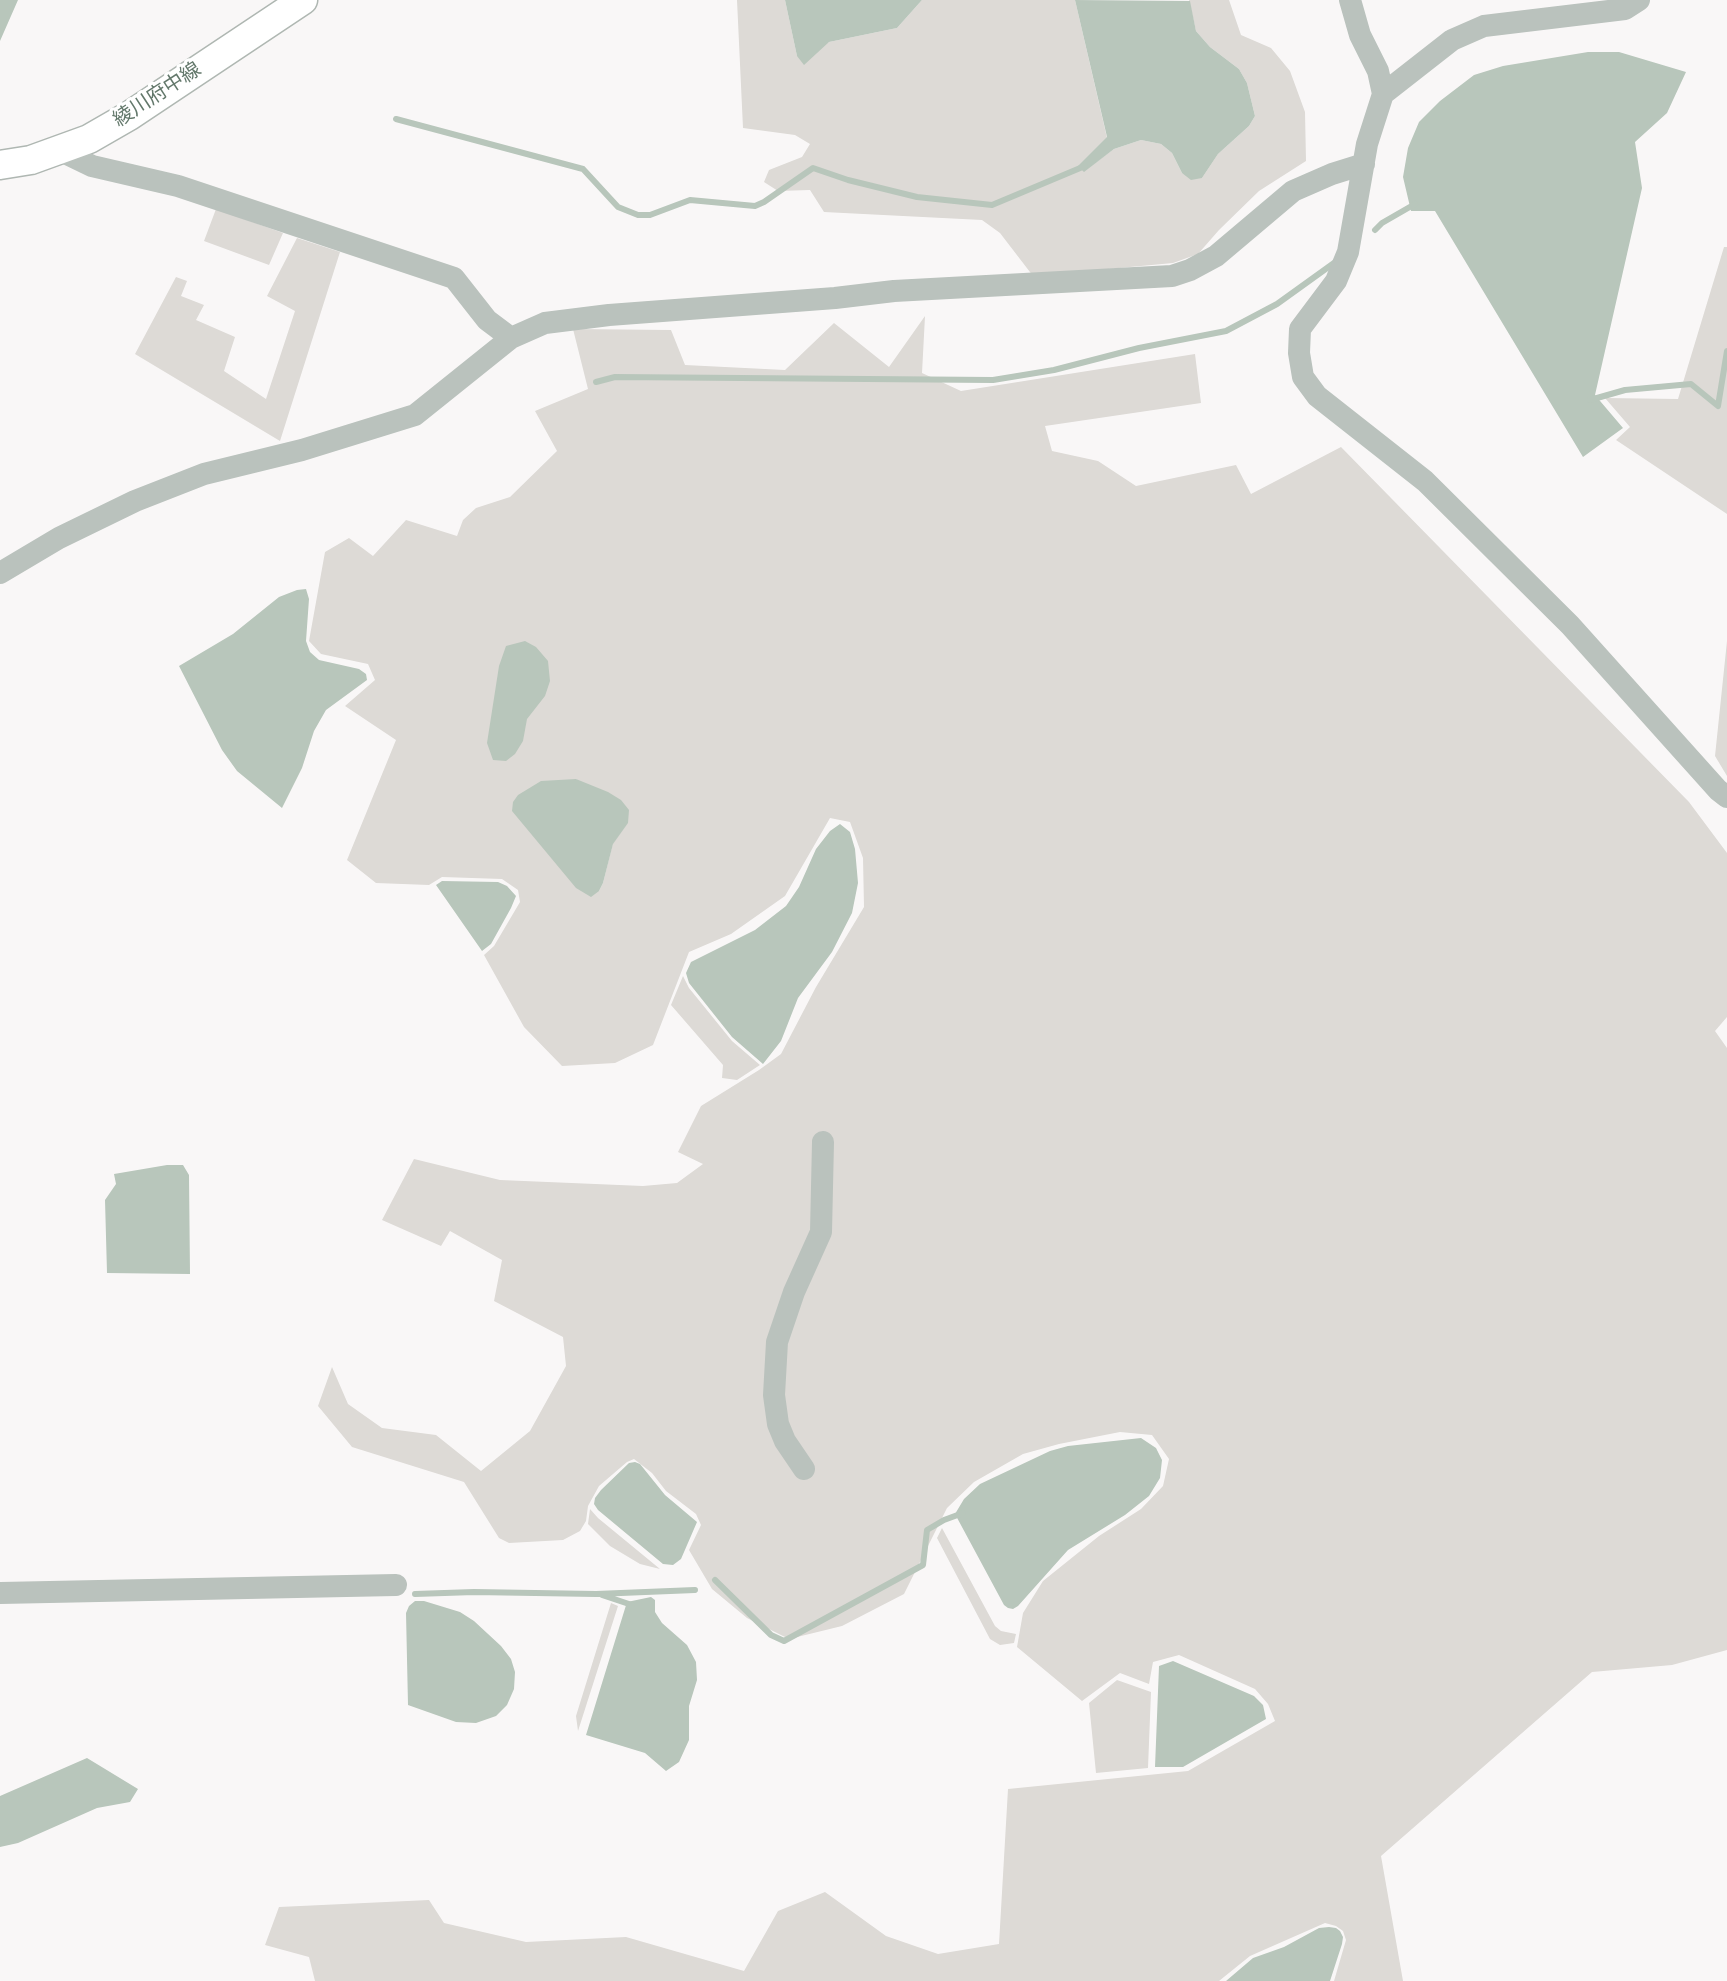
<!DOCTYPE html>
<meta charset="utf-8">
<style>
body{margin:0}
canvas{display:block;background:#f9f7f7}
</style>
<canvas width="1727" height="1981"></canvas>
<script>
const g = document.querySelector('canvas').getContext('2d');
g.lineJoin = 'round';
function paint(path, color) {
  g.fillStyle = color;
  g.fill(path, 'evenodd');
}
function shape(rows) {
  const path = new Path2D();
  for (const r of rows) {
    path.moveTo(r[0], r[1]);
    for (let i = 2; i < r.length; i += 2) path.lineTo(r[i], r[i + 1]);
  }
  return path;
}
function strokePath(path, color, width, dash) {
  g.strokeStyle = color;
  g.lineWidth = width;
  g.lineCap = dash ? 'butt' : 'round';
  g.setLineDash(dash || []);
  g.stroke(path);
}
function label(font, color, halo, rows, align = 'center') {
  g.font = font + ' "Source Sans 3","Noto Sans JP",sans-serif';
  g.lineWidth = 6;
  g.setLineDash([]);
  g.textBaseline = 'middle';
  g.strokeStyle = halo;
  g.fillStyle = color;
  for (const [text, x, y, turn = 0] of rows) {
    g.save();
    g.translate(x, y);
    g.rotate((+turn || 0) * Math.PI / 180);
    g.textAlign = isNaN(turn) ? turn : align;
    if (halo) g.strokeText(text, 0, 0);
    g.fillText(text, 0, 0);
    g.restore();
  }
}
paint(shape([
 [737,0,785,0,797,56,829,42,897,28,922,0,1075,0,1107,138,1079,166,1084,171,1114,149,1141,140,1161,144,1172,153,1182,173,1202,178,1218,154,1249,126,1255,116,1247,83,1239,69,1210,47,1196,31,1189,0,1229,0,1241,35,1271,48,1290,71,1305,112,1306,161,1259,191,1219,230,1198,254,1173,263,1033,276,1000,233,982,220,824,212,810,190,778,191,764,182,769,170,802,157,810,144,795,135,743,128],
 [216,209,283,233,269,265,204,241],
 [297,238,340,252,280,441,135,354,176,277,187,281,181,296,204,305,196,320,235,337,224,371,266,399,295,311,267,296],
 [1724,247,1727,247,1727,514,1616,440,1630,427,1605,398,1678,399],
 [925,316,922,373,961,391,1195,354,1201,403,1045,426,1052,451,1098,461,1136,486,1236,465,1251,494,1341,447,1689,802,1727,853,1727,1017,1715,1031,1727,1048,1727,1650,1672,1665,1592,1672,1381,1856,1403,1981,1334,1981,1346,1940,1343,1931,1336,1926,1325,1923,1250,1956,1219,1981,315,1981,309,1957,265,1945,279,1907,429,1900,444,1923,526,1942,626,1937,744,1971,778,1911,825,1892,886,1936,938,1954,999,1944,1008,1789,1188,1771,1275,1721,1268,1704,1255,1689,1179,1655,1153,1662,1149,1684,1120,1673,1082,1701,1017,1647,1023,1613,1043,1581,1099,1536,1141,1509,1163,1486,1169,1459,1152,1435,1120,1432,1059,1444,1023,1454,974,1482,947,1508,904,1594,842,1626,789,1639,747,1618,712,1589,689,1550,701,1525,696,1514,666,1491,652,1473,634,1459,627,1462,599,1486,588,1506,586,1521,580,1531,563,1540,509,1543,499,1538,464,1482,352,1447,318,1406,332,1367,348,1404,382,1428,436,1435,481,1471,530,1431,566,1366,563,1337,494,1301,502,1260,450,1231,441,1246,382,1220,414,1159,500,1180,643,1186,677,1183,703,1164,678,1152,701,1106,759,1070,781,1054,816,987,864,907,863,858,850,822,830,818,785,896,731,934,689,952,653,1045,615,1063,562,1066,524,1027,484,955,494,946,520,902,518,890,502,879,442,877,429,885,376,883,347,860,396,740,345,706,375,680,368,664,321,654,309,641,325,552,349,538,373,556,406,520,457,536,463,520,476,508,510,497,557,451,535,411,588,389,573,329,671,330,685,365,785,370,834,323,889,367],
 [576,779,628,822,613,843,603,883,599,891],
 [1727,641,1727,776,1715,756],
 [683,976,689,988,732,1041,760,1065,737,1080,722,1078,723,1065,671,1005],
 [590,1509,598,1518,660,1569,640,1564,610,1546,588,1524],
 [942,1528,995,1626,1001,1631,1016,1634,1014,1643,1000,1645,990,1639,937,1538],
 [611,1603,618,1606,578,1731,576,1716],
 [1117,1680,1151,1692,1148,1768,1096,1773,1089,1703]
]), '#dddad6');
paint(shape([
 [0,0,18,0,0,41],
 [785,0,922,0,897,28,829,42,804,65,797,56],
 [1075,0,1190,1,1196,31,1210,47,1239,69,1247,83,1255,116,1249,126,1218,154,1202,178,1191,180,1182,173,1172,153,1161,144,1141,140,1114,149,1084,172,1078,166,1107,137],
 [1588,52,1619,52,1686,72,1667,113,1635,142,1642,188,1595,395,1623,428,1583,457,1435,211,1411,211,1403,177,1408,148,1419,122,1440,101,1474,75,1503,66],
 [306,589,309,599,306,641,310,652,319,660,359,669,366,674,367,680,326,710,314,731,302,768,282,808,237,771,222,750,179,666,233,634,279,597,297,590],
 [525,641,536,647,548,661,550,681,545,696,527,719,523,741,515,754,506,761,493,760,487,743,499,666,506,646],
 [576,779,608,792,621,800,629,810,628,823,613,844,603,883,599,891,591,897,576,888,512,811,513,802,518,795,541,781],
 [840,824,850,832,855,849,858,883,852,913,832,952,798,998,781,1041,763,1064,732,1037,689,983,686,973,691,962,755,930,786,906,799,887,816,849,830,831],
 [442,881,498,882,507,886,516,896,511,908,491,944,482,951,436,885],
 [167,1165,183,1165,189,1175,190,1274,107,1273,105,1200,116,1184,114,1174],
 [1141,1438,1156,1448,1162,1460,1160,1478,1149,1496,1125,1515,1068,1550,1018,1606,1013,1609,1008,1608,1004,1605,955,1514,964,1499,980,1484,1050,1451,1068,1446],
 [635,1462,640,1464,665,1495,697,1522,681,1559,673,1565,663,1564,598,1510,594,1504,595,1498,601,1490,629,1463],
 [651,1597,655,1600,655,1612,662,1623,687,1645,696,1662,697,1680,689,1706,689,1740,679,1762,666,1771,645,1753,586,1735,627,1602],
 [415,1601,424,1601,460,1612,474,1621,501,1646,511,1659,515,1672,514,1689,507,1705,496,1716,476,1723,456,1722,408,1705,406,1613,409,1606],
 [1173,1661,1254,1696,1263,1705,1266,1719,1183,1767,1155,1767,1159,1666],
 [87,1758,138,1789,130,1802,97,1808,18,1843,0,1847,0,1796],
 [1329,1927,1336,1928,1340,1931,1343,1937,1342,1944,1330,1981,1226,1981,1253,1958,1284,1947,1319,1928]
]), '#b8c6bb');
strokePath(shape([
 [396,119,583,169,618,207,638,215,650,215,690,200,755,206,764,202,813,168,848,180,917,197,992,205,1085,166],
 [1375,230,1382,223,1415,204],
 [596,382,615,377,993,380,1054,370,1139,348,1226,331,1277,304,1334,263],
 [1590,400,1625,390,1691,384,1718,406,1727,351],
 [715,1580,771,1635,784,1641,923,1565,927,1530,944,1520,963,1513],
 [415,1594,474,1592,596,1594,695,1590],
 [602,1595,632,1605]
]), '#b8c6bb', 6);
const major = shape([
 [0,165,31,160,89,139,129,116,303,0]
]);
strokePath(major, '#afb7b2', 31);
strokePath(shape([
 [1350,0,1360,35,1378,71,1383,94,1367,144,1348,252,1336,281,1300,329,1299,353,1303,377,1317,396,1425,481,1570,625,1718,790,1727,797],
 [1383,94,1452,40,1484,26,1625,9,1639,0],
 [61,151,92,166,178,186,454,278,487,320,511,338],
 [0,573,59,538,135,501,204,474,302,450,415,415,511,338,545,323,609,315,835,298,894,291,1172,276,1190,270,1216,256,1293,191,1332,174,1364,164],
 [804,1469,785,1441,778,1424,774,1395,777,1342,794,1292,821,1232,823,1142],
 [0,1593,396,1585]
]), '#bac2bd', 22);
strokePath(major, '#fff', 28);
label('20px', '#63786b', '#fff', [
 ["綾川府中線",158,96,-33]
]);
</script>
